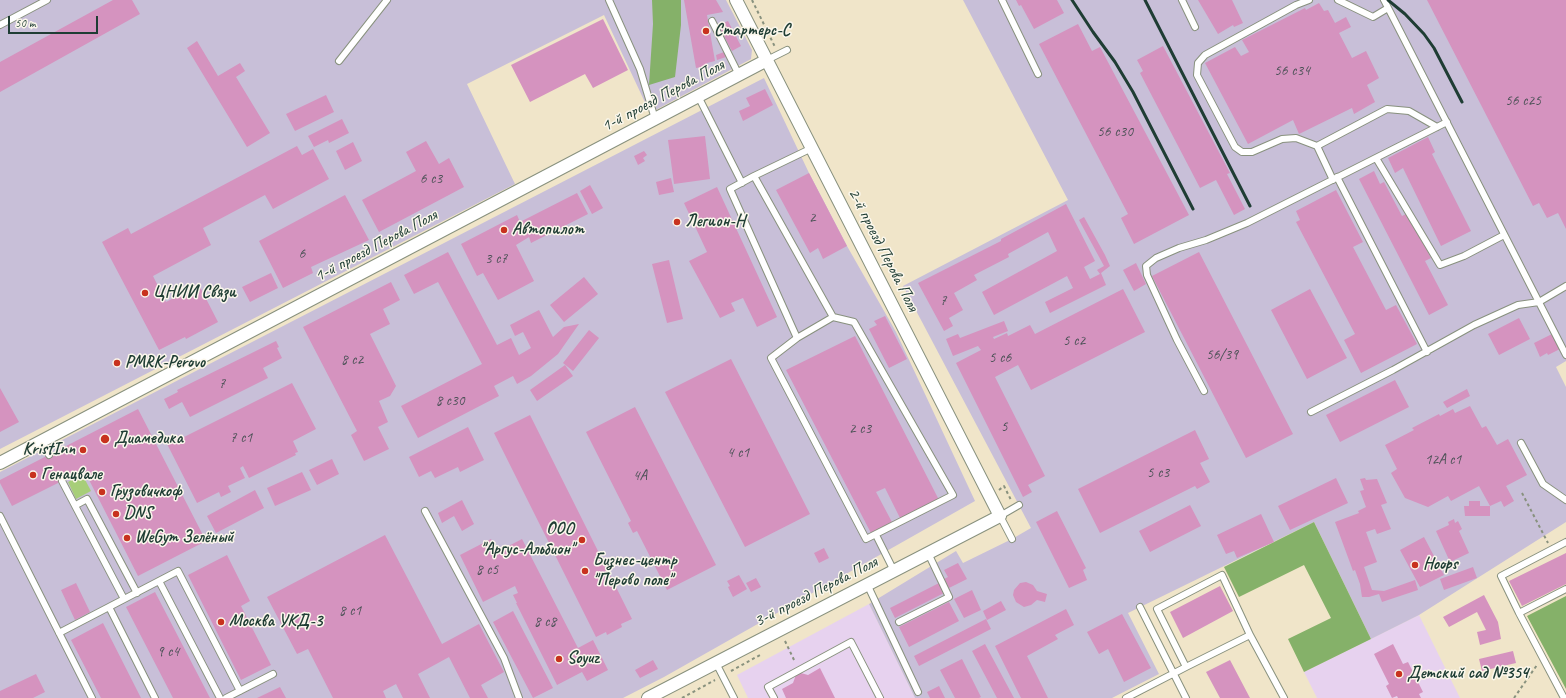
<!DOCTYPE html>
<meta charset="utf-8">
<style>
body{margin:0}
#map{position:relative;width:1566px;height:698px;overflow:hidden;background:#f0e5c9;font-family:Caveat,sans-serif}
canvas{display:block}
.scale{position:absolute;left:8px;top:16px;width:90px;height:18px;box-sizing:border-box;border:2px solid #1f3d34;border-top:0;padding-left:5px;font-size:12px;line-height:14px;white-space:nowrap;color:#1f3d34;-webkit-text-stroke:3px #fbf7ec;paint-order:stroke}
</style>
<div id="map">
<canvas width="1566" height="698"></canvas>
<div class="scale">50 m</div>
</div>
<script>
const g = document.querySelector('canvas').getContext('2d');
g.lineJoin = 'round';
function paint(path, color) {
  g.fillStyle = color;
  g.fill(path, 'evenodd');
}
function shape(rows) {
  const path = new Path2D();
  for (const r of rows) {
    path.moveTo(r[0], r[1]);
    for (let i = 2; i < r.length; i += 2) path.lineTo(r[i], r[i + 1]);
  }
  return path;
}
function strokePath(path, color, width, dash) {
  g.strokeStyle = color;
  g.lineWidth = width;
  g.lineCap = dash ? 'butt' : 'round';
  g.setLineDash(dash || []);
  g.stroke(path);
}
function label(font, color, halo, rows, align = 'center') {
  g.font = font + ' Caveat,sans-serif';
  g.lineWidth = 3;
  g.setLineDash([]);
  g.textBaseline = 'middle';
  g.strokeStyle = halo;
  g.fillStyle = color;
  for (const [text, x, y, turn = 0] of rows) {
    g.save();
    g.translate(x, y);
    g.rotate((+turn || 0) * Math.PI / 180);
    g.textAlign = isNaN(turn) ? turn : align;
    if (halo) g.strokeText(text, 0, 0);
    g.fillText(text, 0, 0);
    g.restore();
  }
}
paint(shape([
 [869,604,915,698,748,698,737,675],
 [1419,615,1460,698,1317,698,1304,672]
]), '#e7d2ef');
paint(shape([
 [0,0,726,0,752,50,751,59,650,113,604,15,467,84,515,184,0,449],
 [963,0,1566,0,1566,361,1556,367,1566,387,1566,522,1419,615,1371,639,1314,522,1128,613,1159,674,1112,698,915,698,869,604,956,551,963,563,1012,539,1031,528,903,286,1068,200],
 [764,78,809,173,847,246,896,332,975,501,664,677,623,698,0,698,0,472]
]), '#c8bfd8');
paint(shape([
 [82,474,91,491,76,499,68,482]
]), '#a7ce79');
paint(shape([
 [652,0,681,0,681,25,675,77,649,85,653,24],
 [1314,522,1371,639,1304,672,1288,639,1331,618,1304,565,1239,597,1224,567],
 [1566,596,1566,689,1527,616]
]), '#85b169');
paint(shape([
 [113,0,132,0,140,14,0,92,0,62],
 [684,0,716,0,723,12,707,15,715,61,707,63,707,66,696,68],
 [1016,0,1057,0,1064,13,1034,29,1021,5,1019,6],
 [1198,0,1232,0,1243,23,1234,27,1233,25,1218,34],
 [1427,0,1566,0,1566,229,1558,213,1547,218,1539,203,1533,206],
 [1319,3,1324,11,1328,10,1335,23,1346,17,1351,27,1339,33,1352,58,1366,51,1379,78,1367,85,1375,102,1354,114,1352,108,1299,134,1293,120,1248,144,1205,63,1235,47,1241,56,1249,52,1242,40,1305,8,1306,10],
 [603,19,628,70,593,88,585,74,530,102,511,65],
 [728,21,741,46,732,51,721,30,723,29,721,24],
 [1078,24,1092,51,1100,47,1189,215,1134,244,1121,218,1128,214,1039,44],
 [197,41,218,76,240,63,245,71,236,77,270,133,247,147,187,48],
 [1163,46,1230,173,1227,174,1245,209,1234,215,1216,180,1200,188,1140,73,1143,71,1137,60],
 [724,52,726,57,717,60,716,55],
 [765,89,773,105,743,121,739,111,750,106,746,98],
 [326,95,334,112,295,131,286,114],
 [342,119,349,133,329,143,328,140,314,147,308,136],
 [705,136,710,179,674,184,668,140],
 [1428,137,1435,152,1432,154,1471,231,1441,246,1403,168,1395,173,1388,158],
 [426,141,439,164,449,158,464,187,379,232,362,200,416,171,406,152],
 [353,142,362,161,345,170,336,151],
 [297,146,302,155,313,149,329,179,273,209,265,195,203,228,211,245,153,276,166,302,199,285,218,322,186,339,185,337,159,350,102,242,128,228,131,234],
 [644,151,647,155,643,158,645,161,638,165,634,156],
 [1374,171,1380,184,1384,182,1402,216,1408,213,1431,258,1425,261,1448,305,1429,315,1359,179],
 [809,173,847,246,823,259,818,248,810,253,776,190],
 [671,178,674,192,659,195,656,182],
 [590,185,603,208,592,214,580,191],
 [717,187,777,317,757,327,743,298,731,303,735,311,720,318,689,261,707,252,684,203],
 [1336,190,1363,242,1353,247,1386,310,1396,305,1417,344,1361,373,1344,340,1355,334,1296,222,1300,220,1296,211],
 [577,193,588,214,531,243,529,237,516,245,534,281,498,300,483,273,477,276,461,244,517,215,520,222],
 [345,195,369,240,311,267,313,273,283,288,259,241],
 [1066,204,1095,261,1084,267,1090,279,1100,274,1097,270,1104,266,1079,220,1084,217,1105,255,1110,266,1101,273,1106,285,1050,313,1045,302,1073,288,1067,276,994,315,982,292,1057,251,1048,232,1008,254,1009,257,974,275,977,280,954,293,963,310,949,318,953,326,944,331,918,283,1001,241,1001,239],
 [448,252,497,345,511,338,519,355,531,348,523,332,515,336,510,325,539,310,553,337,564,327,579,324,558,354,531,376,517,384,513,376,494,386,499,396,418,438,401,406,482,364,438,282,414,294,404,275],
 [1199,252,1293,434,1246,458,1152,276],
 [669,260,683,319,667,323,652,264],
 [1136,263,1146,284,1134,291,1123,270],
 [271,273,278,288,250,302,242,287],
 [584,277,598,294,564,322,550,305],
 [391,282,400,300,383,309,390,324,370,334,396,386,390,396,379,401,388,422,378,427,389,449,364,461,351,435,357,431,303,327],
 [1123,289,1145,332,1031,390,1018,365,995,377,1045,476,1028,485,1032,492,1023,497,956,363,981,350,978,346,953,356,946,339,958,334,960,338,1004,321,1008,331,993,337,994,339,1007,333,1008,336,1030,325,1035,334],
 [1310,289,1347,358,1307,379,1271,310],
 [885,316,907,359,889,368,869,329,877,325,874,321],
 [1519,318,1530,339,1499,355,1488,334],
 [589,330,599,338,573,371,563,363],
 [1552,334,1560,349,1548,355,1547,353,1540,357,1534,343],
 [855,336,939,500,900,518,885,488,876,492,893,524,872,535,786,370],
 [276,341,279,347,277,348,282,358,263,368,268,378,190,417,182,402,169,409,164,399,178,392,177,390],
 [731,359,810,514,745,547,665,392],
 [565,365,573,376,537,401,530,390],
 [1395,380,1409,407,1340,442,1326,415],
 [292,383,316,429,293,441,298,452,295,453,296,455,249,478,243,466,240,468,245,478,228,486,231,492,221,497,219,492,197,503,165,440,170,437,173,443,179,440,178,436,180,435,182,438],
 [0,388,19,422,0,432],
 [1467,389,1470,396,1447,408,1443,402],
 [1470,406,1482,428,1486,426,1497,445,1508,439,1527,475,1506,486,1514,501,1504,507,1501,501,1490,506,1490,516,1465,516,1464,506,1469,506,1469,501,1480,501,1480,506,1490,506,1479,486,1451,501,1448,496,1428,507,1405,498,1391,473,1397,469,1385,445,1414,430,1412,428,1439,414,1440,416,1453,409,1455,413],
 [635,407,716,565,667,590,637,531,633,533,628,523,631,521,586,432],
 [138,409,206,541,138,576,84,470,12,506,0,483,0,480],
 [530,415,632,619,621,624,622,627,607,635,606,632,596,637,494,433],
 [468,427,484,460,460,472,458,467,435,478,431,471,419,477,409,457],
 [1195,430,1209,459,1200,463,1210,482,1197,489,1195,486,1100,533,1078,489],
 [332,459,339,474,317,485,309,470],
 [302,472,311,490,275,506,267,488],
 [1336,478,1348,503,1290,530,1278,506],
 [1365,478,1366,480,1377,479,1387,503,1381,505,1391,529,1377,534,1375,529,1366,532,1377,562,1364,567,1372,590,1384,591,1415,580,1418,590,1382,602,1379,594,1369,597,1362,597,1360,584,1355,570,1353,571,1335,522,1359,513,1358,511,1366,507,1360,491,1364,490,1360,479],
 [255,490,264,508,216,533,207,516],
 [462,500,474,524,462,531,454,516,442,523,438,513],
 [1190,505,1201,526,1150,552,1139,531],
 [1057,511,1086,568,1083,570,1087,580,1069,588,1036,522],
 [1261,514,1274,542,1237,558,1234,551,1226,554,1217,535],
 [1454,519,1455,523,1458,521,1462,529,1459,531,1469,553,1450,562,1436,531,1449,525,1448,522],
 [385,535,442,644,479,624,504,672,481,685,488,698,470,698,449,657,418,674,430,698,403,698,396,684,383,691,386,698,333,698,308,649,297,654,267,597],
 [1424,537,1444,575,1420,587,1400,550],
 [491,539,497,552,522,539,578,648,593,640,608,670,587,681,582,672,557,685,516,603,517,603,513,595,518,593,515,586,483,602,460,555],
 [824,548,829,558,819,563,814,553],
 [1566,553,1566,584,1522,606,1509,581],
 [227,555,250,601,241,606,271,665,241,680,188,575],
 [958,563,967,579,949,588,944,579,948,577,944,570],
 [1473,567,1477,578,1444,590,1440,579],
 [739,575,747,589,733,597,728,587,730,586,727,581],
 [756,578,761,587,751,592,746,583],
 [1026,582,1033,585,1037,591,1047,594,1045,602,1037,600,1031,605,1024,607,1016,602,1013,595,1014,590,1020,583],
 [76,583,90,612,75,620,61,590],
 [939,583,944,593,895,618,890,608],
 [1220,586,1233,611,1183,638,1170,612],
 [972,590,981,610,964,618,954,599],
 [155,592,210,698,173,698,126,607],
 [1484,595,1498,622,1501,639,1480,645,1477,632,1486,630,1477,612,1449,627,1443,617],
 [1001,601,1006,610,987,620,983,611],
 [949,602,959,621,909,647,899,627],
 [1066,609,1074,625,1055,635,1058,639,1027,656,1048,698,1021,698,995,646],
 [513,611,553,688,533,698,493,622],
 [1122,614,1151,668,1124,682,1108,649,1099,654,1087,632],
 [986,619,991,629,919,666,914,656],
 [103,623,141,698,101,698,71,640],
 [985,644,1014,698,997,698,972,651],
 [1393,644,1403,664,1408,662,1423,692,1419,694,1421,698,1398,698,1397,696,1392,698,1386,686,1389,684,1374,654],
 [1513,651,1516,663,1482,671,1479,659],
 [962,659,981,697,979,698,955,698,940,670],
 [653,660,658,669,640,678,635,670],
 [1230,660,1250,698,1220,698,1206,672],
 [820,668,835,698,786,698,782,689,793,683,797,672,808,675],
 [36,674,45,692,33,698,0,698,0,691],
 [939,686,945,698,930,698,927,692],
 [280,687,286,698,257,698]
]), '#d593bf');
const lane = shape([
 [609,0,640,69,655,119],
 [1002,0,1038,74],
 [1182,0,1195,27],
 [1309,0,1296,5,1205,55,1198,63,1197,75,1235,147,1242,152,1252,152,1282,139,1296,138,1317,146],
 [1338,0,1373,17,1388,8],
 [1384,0,1566,355],
 [712,21,739,75],
 [0,25,47,0],
 [767,60,787,50],
 [339,61,387,0],
 [698,96,742,183],
 [1376,158,1440,265,1464,256,1504,235],
 [754,176,730,189,797,338,833,317,754,176,812,148],
 [1337,177,1427,352],
 [1333,180,1317,146,1387,109,1409,111,1437,127],
 [797,338,771,358,866,539,953,495,854,322,833,317],
 [1204,391,1177,340,1147,275,1146,266,1156,258,1179,248,1206,240,1247,223,1447,122],
 [1311,412,1393,370,1474,325,1518,305,1539,302,1566,286],
 [42,441,49,455],
 [1521,443,1543,484,1566,500],
 [62,481,124,599],
 [76,505,87,499,137,593],
 [425,511,504,658,519,698],
 [0,516,92,698],
 [876,535,894,571],
 [1012,539,1000,516,1019,505],
 [1566,542,1501,576,1519,613,1566,589],
 [159,581,220,698],
 [867,584,918,692],
 [109,607,155,698],
 [1140,607,1186,698],
 [1519,613,1564,698],
 [899,622,949,597,928,553],
 [59,633,178,571,240,691],
 [1250,635,1284,698],
 [716,663,734,698],
 [226,698,273,674],
 [774,698,768,687,851,642,880,698],
 [1126,698,1186,667,1157,609,1222,575,1250,635,1186,667]
]);
const street = shape([
 [0,463,767,60],
 [648,698,1000,516,736,0]
]);
strokePath(lane, '#88917e', 8);
strokePath(street, '#88917e', 14);
strokePath(shape([
 [752,0,775,47],
 [999,490,1004,486,1011,500],
 [1522,493,1548,543],
 [785,641,795,662],
 [731,671,760,655],
 [682,698,715,680],
 [1514,698,1537,665]
]), '#88917e', 2, [3, 3]);
strokePath(lane, '#fff', 6);
strokePath(street, '#fff', 12);
strokePath(shape([
 [1072,0,1093,32,1115,62,1133,92,1193,209],
 [1145,0,1250,206],
 [1388,0,1405,14,1424,34,1434,48,1462,102]
]), '#1f3d34', 3);
for (const [x, y, r, color] of [
 [706,31,4,"#c8321e"],
 [677,222,4,"#c8321e"],
 [504,230,4,"#c8321e"],
 [145,293,4,"#c8321e"],
 [117,363,4,"#c8321e"],
 [105,439,5,"#c8321e"],
 [83,450,4,"#c8321e"],
 [33,475,4,"#c8321e"],
 [102,492,4,"#c8321e"],
 [116,514,4,"#c8321e"],
 [127,538,4,"#c8321e"],
 [582,540,4,"#c8321e"],
 [1415,565,4,"#c8321e"],
 [585,571,4,"#c8321e"],
 [221,622,4,"#c8321e"],
 [559,659,4,"#c8321e"],
 [1399,674,4,"#c8321e"]
]) {
  const dot = new Path2D();
  dot.arc(x, y, r, 0, 2 * Math.PI);
  g.fillStyle = color;
  g.fill(dot);
  strokePath(dot, '#fbf7ec', 1.5);
}
label('15px', '#4c5257', null, [
 ["56 с34",1292,71],
 ["56 с25",1523,101],
 ["56 с30",1115,132],
 ["6 с3",431,179],
 ["2",812,218],
 ["6",302,254],
 ["3 с7",496,259],
 ["7",943,301],
 ["5 с2",1074,341],
 ["56/39",1222,355],
 ["5 с6",1000,358],
 ["8 с2",352,360],
 ["7",222,384],
 ["8 с30",450,401],
 ["5",1004,427],
 ["2 с3",860,429],
 ["7 с1",241,438],
 ["4 с1",738,453],
 ["12А с1",1443,460],
 ["5 с3",1158,473],
 ["4А",640,476],
 ["8 с5",487,570],
 ["8 с1",350,611],
 ["8 с8",545,622],
 ["9 с4",168,652]
]);
label('bold 17px', '#1f3d34', '#fbf7ec', [
 ["Стартерс-С",714,31],
 ["Легион-Н",685,222],
 ["Автопилот",512,230],
 ["ЦНИИ Связи",153,293],
 ["PMRK-Perovo",125,363],
 ["Диамедика",114,439],
 ["KristInn",75,450,"right"],
 ["Генацвале",41,475],
 ["Грузовичкоф",110,492],
 ["DNS",124,514],
 ["ООО",574,530,"right"],
 ["\"Аргус-Альбион\"",574,550,"right"],
 ["WeGym Зелёный",135,538],
 ["Бизнес-центр",593,561],
 ["\"Перово поле\"",593,581],
 ["Hoops",1423,565],
 ["Москва УКД-3",229,622],
 ["Soyuz",567,659],
 ["Детский сад №354",1407,674]
], 'left');
label('17px', '#1f3d34', '#fbf7ec', [
 ["1-й проезд Перова Поля",663,96,-28],
 ["1-й проезд Перова Поля",376,246,-28],
 ["2-й проезд Перова Поля",883,250,63],
 ["3-й проезд Перова Поля",816,592,-27]
]);
</script>
